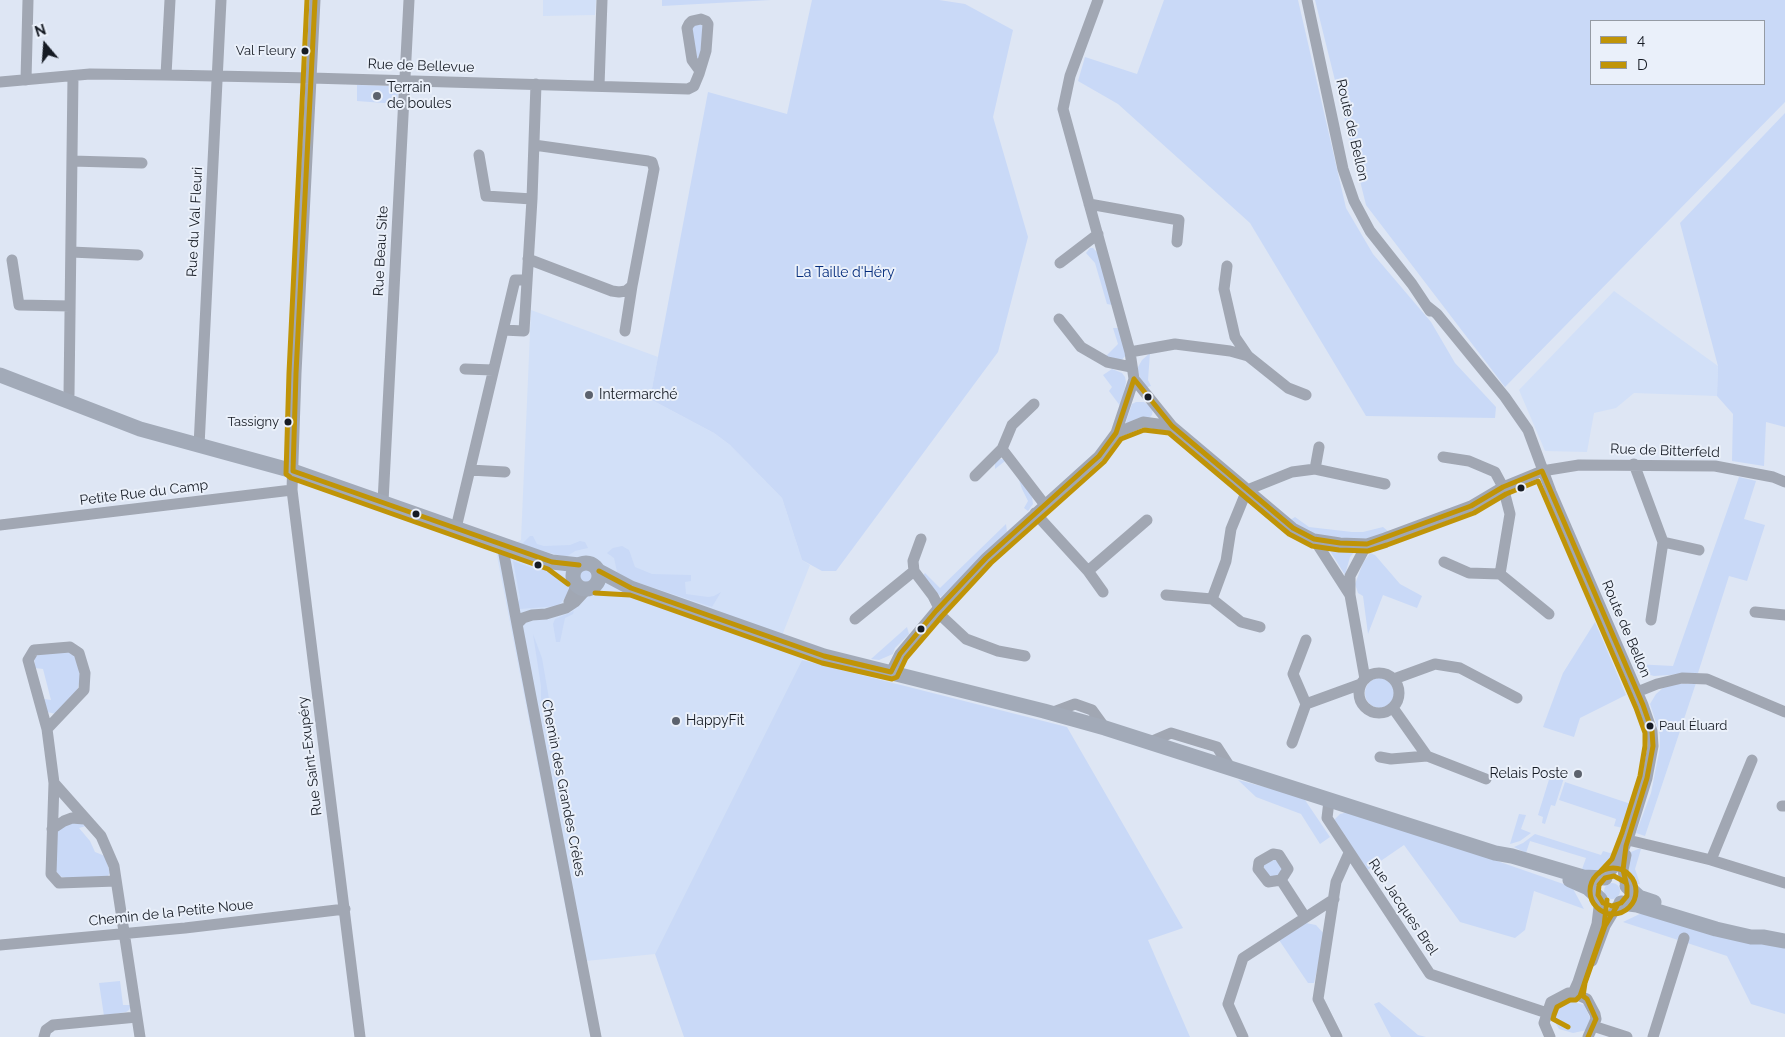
<!DOCTYPE html>
<meta charset="utf-8">
<style>
body{margin:0}
#map{position:relative;width:1785px;height:1037px;overflow:hidden;background:#dee6f4;font-family:Raleway,sans-serif}
canvas{display:block}
.legend{position:absolute;left:1590px;top:20px;width:175px;height:65px;box-sizing:border-box;background:#eaf0fa;border:1px solid #959ba4;margin:0;padding:6px 9px;list-style:none;font-size:15px;color:#161b24}
.legend li{display:flex;align-items:center;gap:10px;height:25px}
.legend b{width:25px;border:1px solid #959ba4}
.north{position:absolute;left:20px;top:20px;width:50px;height:50px;-webkit-text-stroke:4px #eaf0fa;paint-order:stroke;rotate:342deg;font-size:14px;font-weight:700;line-height:20px;text-align:center;color:#161b24}
.north::after{content:'';display:block;margin:auto;width:18px;height:22px;background:#161b24;clip-path:polygon(50% 0,100% 100%,50% 72%,0 100%)}
</style>
<div id="map">
<canvas width="1785" height="1037"></canvas>
<ul class="legend">
<li><b style="height:6px;background:#c09407"></b>4</li>
<li><b style="height:6px;background:#c09407"></b>D</li>
</ul>
<div class="north">N</div>
</div>
<script>
const g = document.querySelector('canvas').getContext('2d');
g.lineJoin = 'round';
function paint(path, color) {
  g.fillStyle = color;
  g.fill(path, 'evenodd');
}
function shape(rows) {
  const path = new Path2D();
  for (const r of rows) {
    if (r.length === 3) {
      path.moveTo(r[0] + r[2], r[1]);
      path.arc(r[0], r[1], r[2], 0, 2 * Math.PI);
      continue;
    }
    path.moveTo(r[0], r[1]);
    for (let i = 2; i < r.length; i += 2) path.lineTo(r[i], r[i + 1]);
  }
  return path;
}
function strokePath(path, color, width, dash) {
  g.strokeStyle = color;
  g.lineWidth = width;
  g.lineCap = dash ? 'butt' : 'round';
  g.setLineDash(dash || []);
  g.stroke(path);
}
function label(font, color, halo, rows, align = 'center') {
  g.font = font + ' Raleway,sans-serif';
  g.lineWidth = 4;
  g.setLineDash([]);
  g.textBaseline = 'middle';
  g.strokeStyle = halo;
  g.fillStyle = color;
  for (const [text, x, y, turn = 0] of rows) {
    g.save();
    g.translate(x, y);
    g.rotate((+turn || 0) * Math.PI / 180);
    g.textAlign = isNaN(turn) ? turn : align;
    if (halo) g.strokeText(text, 0, 0);
    g.fillText(text, 0, 0);
    g.restore();
  }
}
paint(shape([
 [543,0,596,0,595,15,543,16],
 [1614,291,1718,366,1717,396,1634,393,1616,408,1594,413,1587,452,1545,451,1519,390],
 [531,310,658,357,650,399,714,433,730,445,782,498,802,560,810,565,783,633,802,660,655,954,576,962,496,551,521,540]
]), '#d2e0f8');
paint(shape([
 [662,0,771,0,662,6],
 [812,0,939,0,965,4,1013,30,993,117,1028,237,998,352,836,571,822,571,802,560,782,498,730,445,714,433,650,399,708,92,787,114],
 [1164,0,1298,0,1346,208,1373,254,1431,322,1455,363,1496,407,1495,418,1366,416,1250,223,1118,104,1078,81,1085,57,1137,74],
 [1315,0,1785,0,1785,102,1505,387,1366,205],
 [1591,21,1764,21,1764,84,1591,84],
 [699,24,703,26,701,59,697,59,692,31,693,25],
 [357,85,393,86,398,91,397,104,357,101],
 [1785,113,1785,427,1766,422,1764,466,1732,461,1733,414,1717,396,1718,366,1680,223],
 [1090,248,1093,248,1098,253,1112,305,1107,304,1095,263,1086,253],
 [1113,328,1119,328,1126,355,1120,362,1105,357,1118,344],
 [1150,353,1148,380,1151,386,1145,388,1140,378,1137,369,1142,360],
 [1112,369,1122,373,1125,377,1126,382,1121,407,1109,391,1112,387,1103,375],
 [1136,402,1144,402,1153,409,1152,415,1149,418,1125,425,1132,404],
 [997,459,1004,459,1019,475,1032,497,1033,504,1028,511,1024,508,1028,501,1022,489,1018,477,1005,461,995,469,995,462],
 [1739,477,1756,481,1744,519,1765,525,1747,581,1729,576,1698,673,1654,676,1637,671,1634,664,1673,666],
 [1295,517,1309,527,1352,532,1363,532,1383,527,1389,532,1363,540,1316,535,1290,520],
 [1006,524,1007,532,941,597,922,577,925,573,940,588],
 [530,536,533,536,537,544,544,546,570,545,580,541,585,542,588,548,575,551,566,557,521,545],
 [622,546,629,550,635,567,652,574,691,575,691,581,685,582,686,594,708,597,714,596,721,592,712,607,618,576,614,558,607,553,613,548],
 [1327,546,1358,548,1350,557,1345,575],
 [1370,553,1375,555,1400,584,1422,596,1417,608,1383,595,1368,634,1363,596,1358,593,1355,584,1363,563],
 [513,561,538,570,547,567,567,579,570,585,570,592,558,606,520,609,518,602,520,598],
 [587,575,7],
 [574,611,573,614,565,618,560,642,556,642,553,624,555,619],
 [1595,622,1626,695,1580,718,1574,737,1543,727,1563,673],
 [907,627,909,634,895,648,893,654,879,660,871,659],
 [533,634,542,658,567,804,559,806,541,698,541,686],
 [73,652,79,666,80,679,77,692,56,714,47,712,44,699,51,700,43,669,35,668,34,657,39,654],
 [802,660,1067,727,1183,928,1148,940,1190,1037,684,1037,655,954],
 [1380,693,15],
 [1696,683,1645,836,1636,833,1651,793,1660,747,1660,735,1650,704,1656,694,1663,688,1676,684],
 [1551,773,1564,778,1555,806,1551,805,1545,824,1542,823,1543,817,1538,815],
 [1238,780,1288,793,1305,800,1330,837,1320,844,1301,814,1256,797],
 [1565,782,1631,804,1623,828,1614,826,1616,819,1559,800],
 [1348,812,1411,831,1572,887,1584,909,1534,891,1525,930,1515,938,1460,922,1404,845,1366,871,1335,824,1335,819,1340,814],
 [1519,814,1526,815,1521,829,1531,833,1520,841,1510,844],
 [78,822,86,826,79,828,90,841,95,852,105,856,110,873,107,877,66,878,59,876,56,871,55,834,67,823],
 [1535,834,1601,855,1603,851,1610,853,1613,852,1617,841,1620,842,1614,859,1601,871,1581,872,1586,858,1530,841,1526,853,1514,847,1523,843],
 [1638,849,1641,849,1635,869,1640,884,1633,884,1630,879,1628,865,1631,852],
 [1277,859,1283,870,1282,874,1270,878,1263,867,1263,864],
 [1612,891,8],
 [1646,911,1785,946,1785,1014,1751,1004,1727,956,1623,922],
 [1306,923,1316,925,1325,935,1314,983,1308,983,1279,940],
 [120,981,123,1005,131,1005,129,1010,126,1012,104,1016,99,983],
 [1568,1000,1584,1005,1591,1020,1587,1030,1573,1033,1559,1029,1551,1015,1553,1009,1557,1005],
 [1379,1002,1418,1035,1426,1037,1391,1037,1374,1004]
]), '#c9d9f7');
strokePath(shape([
 [315,0,296,373,292,490,360,1037],
 [1098,0,1070,76,1063,109,1130,352,1134,379,1172,426,1293,528,1314,539,1340,543,1367,544,1385,538,1471,506,1503,487,1542,471,1579,465,1715,466,1773,477,1785,482],
 [1307,0,1343,169,1354,201,1370,231,1412,284,1430,311],
 [166,75,170,0],
 [26,80,28,0],
 [0,82,90,74,166,75,311,78,688,89,694,86,699,74,706,51,708,24,706,21,701,19,692,21,689,24,687,28,692,60,700,71],
 [599,86,602,0],
 [479,155,486,196,532,199],
 [72,161,142,163],
 [1089,204,1179,220,1177,242],
 [71,252,138,255],
 [528,259,612,291,619,292,626,291,632,286,633,281,654,169,652,162,648,161,534,145],
 [12,260,19,305,70,306],
 [1060,263,1098,234],
 [1227,266,1224,289,1235,337,1248,356,1288,388,1306,395],
 [1427,306,1437,314,1505,397,1528,430,1551,492,1643,705,1652,731,1653,746,1647,778,1629,836,1618,863,1605,878],
 [1059,319,1081,347,1107,362,1131,367],
 [503,330,524,331,532,199,536,84],
 [625,331,632,286],
 [1130,352,1175,344,1230,351,1248,356],
 [465,369,493,370],
 [67,401,69,394,73,76],
 [1116,433,1143,422,1172,426],
 [199,446,221,0],
 [1002,449,1045,505],
 [1443,457,1469,461,1495,472,1503,487,1510,514,1500,574],
 [1634,464,1663,542,1651,620],
 [1315,469,1319,447],
 [470,470,505,472],
 [975,476,1002,449,1012,425,1034,404],
 [383,502,409,0],
 [1035,513,1088,571,1103,592],
 [0,525,292,490],
 [456,528,515,280,527,280],
 [1314,539,1350,595],
 [1663,542,1699,550],
 [504,545,503,549,517,624,596,1037],
 [1444,562,1469,573,1500,574,1549,614],
 [914,571,933,596,939,608],
 [1088,571,1147,520],
 [1166,595,1212,599,1241,622,1260,627],
 [1212,599,1226,561,1231,529,1247,490,1292,472,1315,469,1385,484],
 [569,602,577,584],
 [936,611,966,639,998,651,1025,656],
 [1755,612,1785,615],
 [855,619,914,571,913,561,921,539],
 [517,624,523,618,532,615,546,614,566,608,575,602,587,589],
 [1306,640,1293,674,1306,704],
 [891,672,900,654,936,611,986,558,1099,456,1116,433,1134,379],
 [1379,693,20],
 [1365,679,1350,595,1350,576,1367,544],
 [1394,679,1435,664,1460,668,1517,698],
 [1637,692,1657,684,1682,678,1707,679,1785,712],
 [1393,708,1427,756,1486,779],
 [1051,713,1075,704,1092,710,1105,728],
 [47,729,84,690,85,673,79,653,70,647,34,650,28,660,47,729,54,783,51,874,59,883,116,881],
 [1150,742,1171,733,1217,747,1230,767],
 [1292,743,1306,704,1361,684],
 [1380,757,1391,759,1427,756],
 [54,783,101,836,114,866,140,1037],
 [1329,801,1327,818,1430,974,1547,1013],
 [1782,806,1785,806],
 [52,829,64,821,72,818,84,819],
 [1628,840,1711,860,1785,883],
 [1711,860,1752,760],
 [1281,880,1268,882,1258,869,1259,862,1273,854,1279,855,1288,869,1281,880,1305,917],
 [1625,882,1623,870,1626,855],
 [0,945,185,928,345,909],
 [1592,961,1605,926,1617,906],
 [1573,993,1578,982,1597,924,1600,899],
 [1593,1026,1627,1037],
 [44,1037,46,1030,53,1025,137,1017],
 [1243,1037,1228,1004,1243,958,1334,899],
 [1337,1037,1318,999,1336,882,1349,853],
 [1550,1037,1544,1023,1551,1002,1568,993,1573,993,1587,999,1595,1014,1596,1019,1588,1037],
 [1653,1037,1684,938]
]), '#a1a7b3', 11);
strokePath(shape([
 [0,375,140,429,293,471,552,562,579,565],
 [586,576,13],
 [599,571,631,588,824,656,1044,711,1105,728,1495,853,1512,856,1583,877,1605,878],
 [1570,880,1588,888,1600,899],
 [1627,886,1639,897,1654,902],
 [1621,903,1637,905,1716,929,1751,937,1763,937,1785,941]
]), '#a2aab8', 15);
strokePath(shape([
 [315,0,296,373,293,471,552,562,579,565],
 [1134,379,1172,426,1293,528,1314,539,1340,543,1367,544,1471,506,1503,487,1542,471,1643,705,1652,731,1653,746,1647,778,1626,846,1623,870,1627,886,1627,896,1621,903,1612,906,1603,903,1598,895,1599,885,1605,878,1614,876,1625,882],
 [599,571,631,588,824,656,891,672,900,654,936,611,986,558,1099,456,1116,433,1134,379],
 [1588,1037,1596,1019,1587,999,1583,996,1585,983,1605,926,1617,906]
]), '#c09407', 5);
strokePath(shape([
 [307,0,289,373,286,474,291,478,548,569,568,584],
 [595,593,630,595,822,663,892,679,897,677,906,658,942,616,991,563,1104,462,1121,439,1144,430,1169,433,1289,534,1312,546,1339,550,1368,551,1387,545,1474,513,1506,494,1538,481,1636,708,1645,733,1645,746,1640,776,1622,833,1612,859,1599,873],
 [1613,891,23],
 [1568,1027,1553,1019,1554,1015,1557,1007,1570,1000,1576,1000,1580,996,1604,926,1607,900]
]), '#c09407', 5);
for (const [x, y, r, color] of [
 [305,51,4.5,"#161b24"],
 [377,96,5,"#5c626d"],
 [589,395,5,"#5c626d"],
 [1148,397,4.5,"#161b24"],
 [288,422,4.5,"#161b24"],
 [1521,488,4.5,"#161b24"],
 [416,514,4.5,"#161b24"],
 [538,565,4.5,"#161b24"],
 [921,629,4.5,"#161b24"],
 [676,721,5,"#5c626d"],
 [1650,726,4.5,"#161b24"],
 [1578,774,5,"#5c626d"]
]) {
  const dot = new Path2D();
  dot.arc(x, y, r, 0, 2 * Math.PI);
  g.fillStyle = color;
  g.fill(dot);
  strokePath(dot, '#eaf0fa', 2);
}
label('13px', '#161b24', '#eaf0fa', [
 ["Val Fleury",296,51],
 ["Tassigny",279,422],
 ["Paul Éluard",1659,726,"left"]
], 'right');
label('14px', '#161b24', '#eaf0fa', [
 ["Rue de Bellevue",421,66,2],
 ["Route de Bellon",1352,130,77],
 ["Rue du Val Fleuri",195,222,-87],
 ["Rue Beau Site",381,251,-87],
 ["Rue de Bitterfeld",1665,451,2],
 ["Petite Rue du Camp",144,493,-7],
 ["Route de Bellon",1626,629,67],
 ["Rue Saint-Exupéry",310,756,-97],
 ["Chemin des Grandes Crêles",563,788,79],
 ["Rue Jacques Brel",1403,907,56],
 ["Chemin de la Petite Noue",171,913,-6]
]);
label('14px', '#161b24', '#eaf0fa', [
 ["Terrain",387,88],
 ["de boules",387,104],
 ["Intermarché",599,395],
 ["HappyFit",686,721],
 ["Relais Poste",1568,774,"right"]
], 'left');
label('14px', '#032b7b', '#eaf0fa', [
 ["La Taille d'Héry",845,273]
]);
</script>
